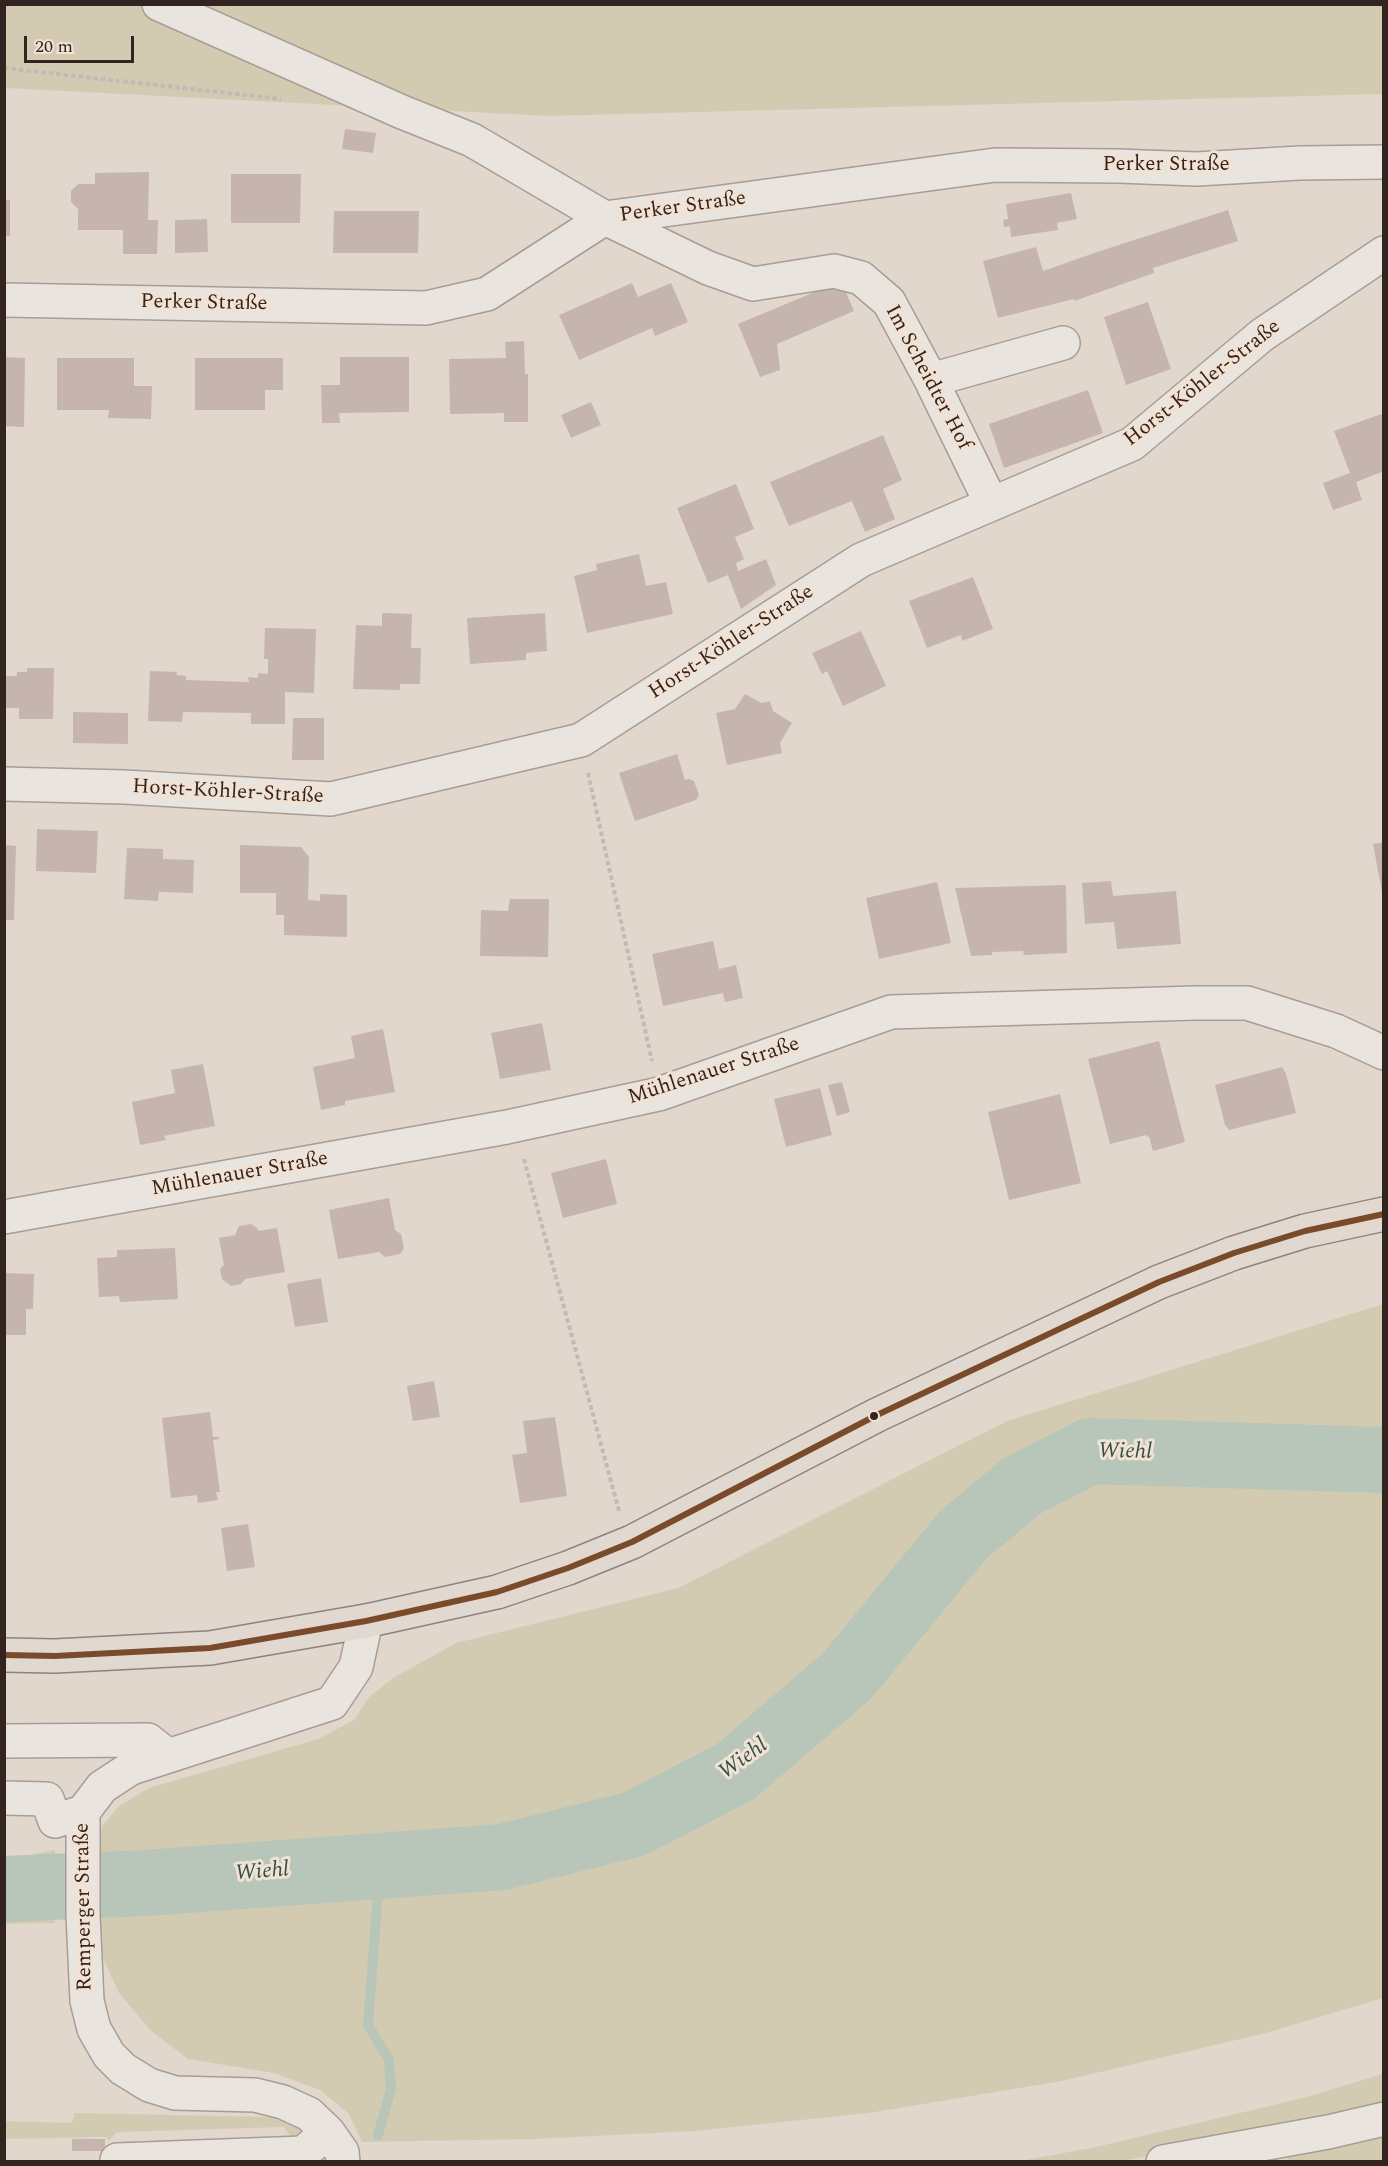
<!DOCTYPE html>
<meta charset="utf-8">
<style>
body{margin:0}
#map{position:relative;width:1388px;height:2166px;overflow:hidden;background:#e2d7cd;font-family:Spectral,serif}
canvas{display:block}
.frame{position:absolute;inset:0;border:6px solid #34241f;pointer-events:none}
.scale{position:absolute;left:24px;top:36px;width:110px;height:27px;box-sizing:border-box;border:3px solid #34241f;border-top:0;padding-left:8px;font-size:18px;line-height:21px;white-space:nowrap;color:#34241f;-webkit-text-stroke:4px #f2e2d4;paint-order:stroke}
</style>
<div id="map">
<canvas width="1388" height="2166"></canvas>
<div class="frame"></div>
<div class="scale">20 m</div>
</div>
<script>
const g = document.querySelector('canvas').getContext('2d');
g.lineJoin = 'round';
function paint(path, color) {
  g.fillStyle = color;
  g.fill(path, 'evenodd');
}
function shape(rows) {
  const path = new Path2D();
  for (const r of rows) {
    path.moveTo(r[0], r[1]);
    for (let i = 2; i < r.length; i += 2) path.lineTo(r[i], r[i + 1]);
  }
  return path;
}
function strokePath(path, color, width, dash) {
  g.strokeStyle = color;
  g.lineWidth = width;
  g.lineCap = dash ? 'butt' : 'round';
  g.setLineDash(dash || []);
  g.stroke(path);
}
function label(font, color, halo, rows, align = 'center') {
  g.font = font + ' Spectral,serif';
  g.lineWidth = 6;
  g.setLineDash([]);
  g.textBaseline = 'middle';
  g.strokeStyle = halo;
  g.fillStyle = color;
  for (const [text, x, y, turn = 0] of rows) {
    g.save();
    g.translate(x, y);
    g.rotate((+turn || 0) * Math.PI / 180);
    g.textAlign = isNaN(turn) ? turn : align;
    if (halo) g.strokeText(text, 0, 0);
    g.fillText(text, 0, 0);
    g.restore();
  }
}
paint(shape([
 [4,5,1383,5,1383,94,549,116,5,88],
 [1383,1304,1383,1998,1266,2033,1062,2081,869,2113,694,2131,535,2139,362,2142,349,2114,320,2090,274,2073,188,2059,150,2030,119,1993,101,1954,95,1854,102,1826,119,1806,149,1788,318,1739,354,1720,369,1697,393,1678,456,1643,678,1588,1007,1421],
 [55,1850,55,1923,5,1924,5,1860],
 [1383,2074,1383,2111,1328,2124,1121,2161,1014,2162,1096,2147,1303,2098],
 [75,2113,270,2117,293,2123,308,2133,299,2146,283,2127,117,2132,109,2141,106,2137,5,2139,5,2121,72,2123],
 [1383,2129,1383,2161,1288,2161,1288,2156]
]), '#d3cbb1');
strokePath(shape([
 [378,2135,391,2089,389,2060,368,2025,380,1866]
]), '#b8c5b9', 10);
strokePath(shape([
 [4,1889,146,1883,502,1857,634,1824,735,1772,847,1676,963,1535,1022,1486,1090,1451,1384,1460]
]), '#b8c5b9', 66);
paint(shape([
 [345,129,376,133,373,153,342,149],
 [149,172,148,220,158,220,157,254,123,254,123,230,78,230,78,209,71,202,71,191,78,184,95,184,95,173],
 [231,174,301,174,300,223,231,223],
 [1071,193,1077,219,1057,223,1058,230,1011,237,1010,226,1004,227,1003,220,1008,219,1006,204],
 [4,200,10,200,10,236,4,236],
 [1228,210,1238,241,1153,268,1154,273,1074,301,1074,299,998,318,983,261,1036,247,1043,271,1100,251],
 [334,211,419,211,418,253,333,253],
 [207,219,208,252,175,253,175,220],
 [841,281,854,311,777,344,780,370,760,377,738,324],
 [632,283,638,297,671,283,688,322,655,336,652,328,579,360,559,315],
 [1148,302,1171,369,1126,385,1104,317],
 [524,341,525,374,528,374,528,422,504,422,504,413,450,414,449,359,506,358,505,342],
 [4,357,25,358,24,427,4,426],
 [340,357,409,357,409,412,339,413,340,423,322,423,321,385,340,385],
 [57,358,134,358,134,386,152,386,151,419,108,418,109,410,57,410],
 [195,358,283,358,283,390,265,390,265,410,195,410],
 [1088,390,1103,433,1004,468,989,424],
 [591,402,601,425,571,438,561,415],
 [1384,413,1384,471,1356,482,1362,500,1333,510,1323,483,1350,473,1334,431],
 [883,435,902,480,883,489,895,519,865,532,852,501,789,526,770,482],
 [736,484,754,529,735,537,744,559,736,563,738,571,766,559,776,585,741,609,728,575,708,583,677,508],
 [639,554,646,586,666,582,673,614,587,633,574,576,597,570,596,564],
 [973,577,993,629,962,641,961,635,927,648,909,601],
 [382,613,412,614,411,648,421,648,420,684,400,684,400,690,353,689,356,625,382,626],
 [545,613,547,651,526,653,526,660,470,664,467,618],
 [265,628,316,629,314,693,285,692,285,724,251,724,251,713,183,712,182,722,148,721,150,671,177,672,176,675,186,676,186,680,249,682,248,677,258,678,258,673,268,674,268,659,264,659],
 [861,631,886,686,843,706,827,671,822,674,812,653],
 [27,668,54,668,53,719,19,719,19,708,4,708,4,676,17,676,17,672,27,672],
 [745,694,761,703,770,701,773,711,792,723,780,743,782,753,727,765,716,713,735,709],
 [73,712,128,713,128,744,73,743],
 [293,718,324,718,324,760,292,760],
 [677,754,685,780,689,779,694,781,699,795,696,800,635,821,619,773],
 [37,829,98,831,96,873,36,871],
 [1384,842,1384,892,1382,892,1373,844],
 [4,845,16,846,14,920,4,920],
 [240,845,301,847,309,857,308,900,320,901,320,894,347,895,347,937,284,935,284,915,276,915,276,893,240,893],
 [127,848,163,849,163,859,194,860,193,893,159,892,158,901,124,899],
 [1111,881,1113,896,1176,891,1181,944,1117,949,1114,922,1085,924,1082,883],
 [937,882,951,943,879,959,866,898],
 [1066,885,1067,953,1024,955,1023,951,992,952,992,955,971,956,955,888],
 [510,899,549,899,548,957,480,956,481,910,508,911],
 [713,941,719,969,736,965,743,998,725,1002,723,993,663,1006,652,954],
 [542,1023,551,1070,500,1079,491,1033],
 [383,1029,395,1092,345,1101,345,1105,321,1110,313,1067,355,1058,351,1036],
 [1159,1041,1185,1142,1153,1151,1149,1136,1147,1137,1146,1135,1110,1144,1088,1059],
 [203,1064,215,1126,164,1136,166,1140,140,1145,132,1102,175,1093,171,1070],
 [1282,1067,1286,1074,1296,1113,1229,1130,1225,1125,1215,1085],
 [842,1082,850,1112,837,1116,828,1085],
 [820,1088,832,1135,786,1147,774,1099],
 [1060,1094,1081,1183,1009,1200,988,1112],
 [606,1159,617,1204,563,1218,551,1173],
 [389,1198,395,1230,401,1234,404,1248,400,1254,385,1257,379,1252,338,1259,329,1210],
 [251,1224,257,1228,258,1231,277,1228,285,1272,245,1279,241,1284,231,1286,222,1279,220,1269,224,1265,219,1238,235,1235,239,1226],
 [175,1248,178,1299,120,1302,119,1296,99,1297,97,1258,117,1257,117,1250],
 [4,1273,34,1274,33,1309,26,1309,26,1335,4,1335],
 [321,1278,328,1322,295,1327,287,1284],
 [434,1381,440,1417,413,1421,407,1386],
 [210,1412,213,1437,219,1437,219,1439,213,1440,220,1492,216,1492,218,1500,198,1503,197,1495,171,1498,162,1418],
 [555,1417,567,1496,520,1503,512,1455,527,1453,523,1421],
 [248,1524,255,1567,227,1571,221,1528],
 [72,2139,105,2139,105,2151,72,2151]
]), '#c5b5ae');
const minor = shape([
 [159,4,402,112,472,140,605,218,708,268,753,284,834,271,861,278,889,302,931,380,991,503],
 [4,300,426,308,487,294,605,218,995,165,1118,166,1197,169,1300,163,1384,162],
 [931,380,1063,343],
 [4,784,124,787,331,799,581,740,861,560,1132,444,1262,335,1384,253],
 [4,1217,507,1127,659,1094,891,1012,1195,1003,1247,1003,1336,1031,1384,1053],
 [4,1741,148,1740,168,1756],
 [4,1798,47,1799,55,1821,83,1812],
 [117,2160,303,2153,328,2132],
 [343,2162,342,2152,328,2132,309,2114,283,2102,255,2095,175,2093,149,2085,123,2069,109,2055,94,2029,87,2001,83,1915,83,1812,102,1787,131,1768,332,1703,356,1667,366,1621],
 [1163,2162,1328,2132,1384,2119]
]);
const major = shape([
 [4,1655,55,1656,210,1648,366,1621,497,1592,568,1568,632,1542,877,1415,1159,1282,1234,1253,1305,1231,1384,1214]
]);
strokePath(minor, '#a79d96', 36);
strokePath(major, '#8d837d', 36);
strokePath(shape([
 [4,68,281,99],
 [588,773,652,1061],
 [524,1159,619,1511]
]), '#c2bab5', 4, [4.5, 3]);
strokePath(minor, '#eae4de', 33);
strokePath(major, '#e1d8d0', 33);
strokePath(shape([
 [4,1655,55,1656,210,1648,366,1621,497,1592,568,1568,632,1542,877,1415,1159,1282,1234,1253,1305,1231,1384,1214]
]), '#7a4b2a', 6);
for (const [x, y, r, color] of [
 [874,1416,5,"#34241f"]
]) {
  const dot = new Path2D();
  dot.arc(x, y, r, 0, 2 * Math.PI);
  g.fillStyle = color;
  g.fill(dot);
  strokePath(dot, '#f2e2d4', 2);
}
label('21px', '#34241f', '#f2e2d4', [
 ["Perker Straße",1166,166],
 ["Perker Straße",683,208,-8],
 ["Perker Straße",204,304,1],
 ["Im Scheidter Hof",927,378,62],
 ["Horst-Köhler-Straße",1203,384,-38],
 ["Horst-Köhler-Straße",732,643,-33],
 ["Horst-Köhler-Straße",228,793,3],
 ["Mühlenauer Straße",714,1072,-18],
 ["Mühlenauer Straße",240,1175,-10],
 ["Remperger Straße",85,1907,-91]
]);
label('italic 22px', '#305248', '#f2e2d4', [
 ["Wiehl",1125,1453,1],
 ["Wiehl",744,1760,-36],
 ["Wiehl",262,1873,-4]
]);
</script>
